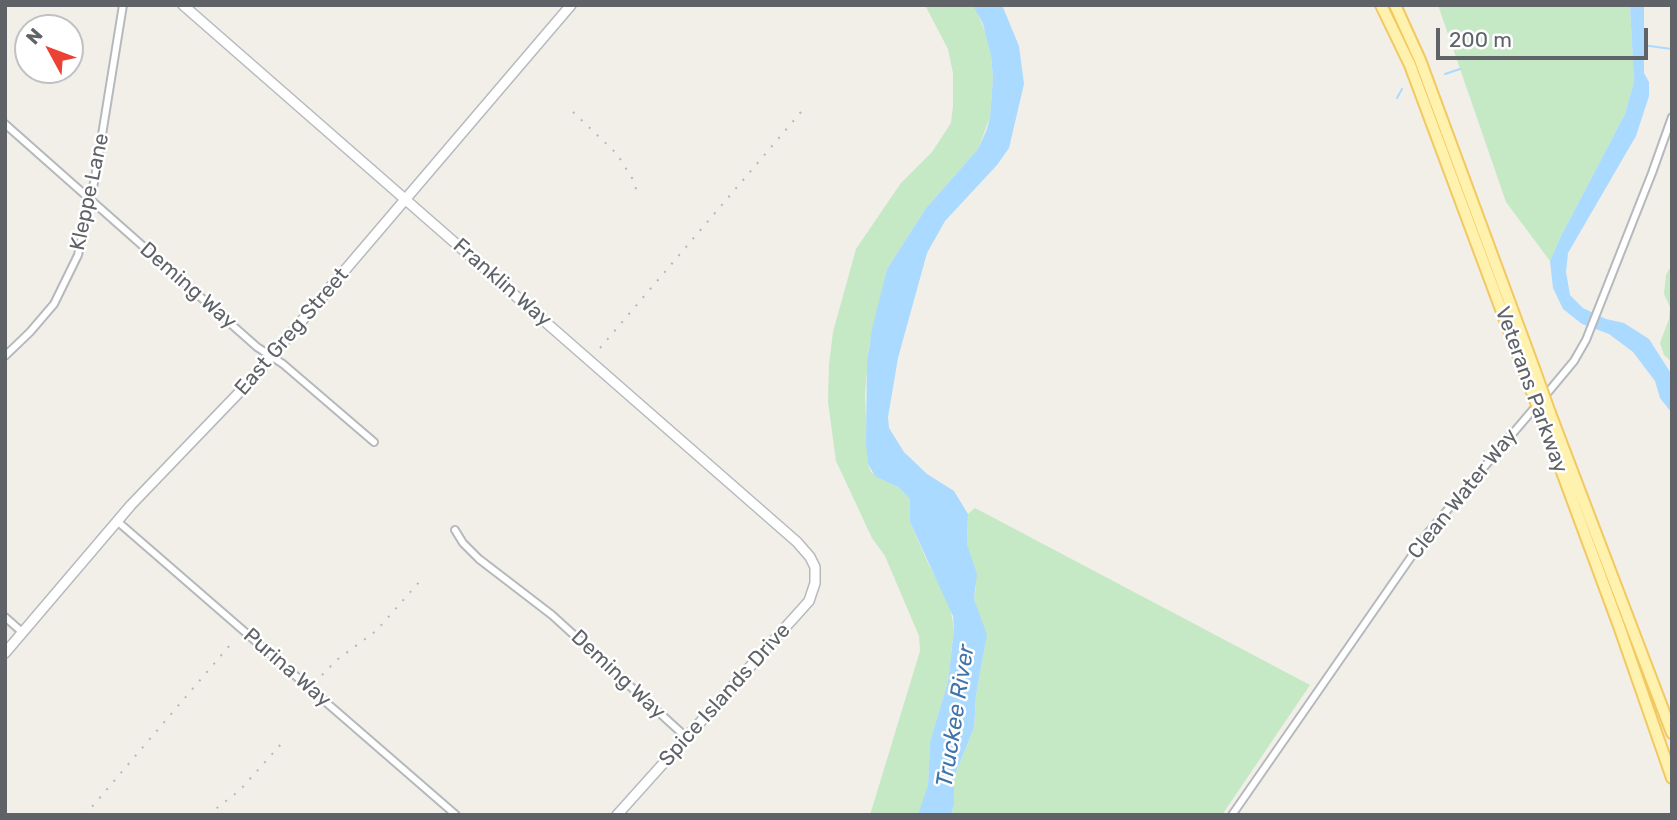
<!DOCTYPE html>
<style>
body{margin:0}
#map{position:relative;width:1677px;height:820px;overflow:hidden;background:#f1efe8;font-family:Rubik,sans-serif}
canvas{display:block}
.frame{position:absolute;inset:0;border:7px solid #5f6368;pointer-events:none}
.north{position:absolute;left:14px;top:14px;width:70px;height:70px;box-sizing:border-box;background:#fff;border:2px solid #bfc1c3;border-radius:50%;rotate:311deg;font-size:19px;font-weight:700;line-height:28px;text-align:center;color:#5f6368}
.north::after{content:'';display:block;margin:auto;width:24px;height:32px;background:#ea4335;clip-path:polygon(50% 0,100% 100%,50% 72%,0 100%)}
.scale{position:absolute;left:1436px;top:28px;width:212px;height:32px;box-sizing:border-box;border:4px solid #5f6368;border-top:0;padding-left:9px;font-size:21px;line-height:24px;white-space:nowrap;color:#5f6368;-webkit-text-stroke:5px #fff;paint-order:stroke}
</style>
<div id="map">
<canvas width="1677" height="820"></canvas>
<div class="frame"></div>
<div class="north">N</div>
<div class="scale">200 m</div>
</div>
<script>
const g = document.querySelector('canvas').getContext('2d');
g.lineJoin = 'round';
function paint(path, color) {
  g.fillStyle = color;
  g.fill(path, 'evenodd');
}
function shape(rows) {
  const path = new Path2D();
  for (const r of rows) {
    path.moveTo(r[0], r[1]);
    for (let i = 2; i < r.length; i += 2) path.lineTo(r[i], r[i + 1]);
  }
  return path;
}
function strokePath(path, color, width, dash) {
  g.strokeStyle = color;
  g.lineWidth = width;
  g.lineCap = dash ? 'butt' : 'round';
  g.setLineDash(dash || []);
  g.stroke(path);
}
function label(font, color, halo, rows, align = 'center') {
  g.font = font + ' Rubik,sans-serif';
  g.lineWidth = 5;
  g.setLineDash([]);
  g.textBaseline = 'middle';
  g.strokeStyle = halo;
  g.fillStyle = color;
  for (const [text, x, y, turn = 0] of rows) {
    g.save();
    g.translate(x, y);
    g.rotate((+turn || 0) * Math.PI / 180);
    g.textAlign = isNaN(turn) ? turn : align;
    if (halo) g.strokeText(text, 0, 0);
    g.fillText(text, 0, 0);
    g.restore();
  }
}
paint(shape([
 [925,5,973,5,975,7,986,34,991,56,993,78,990,117,978,149,926,208,887,269,869,346,865,394,868,464,871,472,898,487,910,499,910,522,927,561,950,605,954,630,948,681,930,742,928,785,923,805,918,815,870,815,920,651,919,636,885,556,872,538,836,461,828,402,829,365,833,332,856,249,901,183,932,152,951,123,953,106,953,73,948,49],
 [1438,5,1630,5,1634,82,1625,114,1561,236,1550,261,1506,202],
 [1672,265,1672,362,1664,355,1660,343,1669,319,1670,307,1664,294,1666,275],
 [975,508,1310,685,1222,815,951,815,954,805,954,777,974,728,976,695,985,645,974,599,976,587,967,544,968,514]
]), '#c5e8c5');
paint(shape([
 [973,5,1002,5,1019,46,1024,84,1009,148,997,165,945,221,927,253,898,358,888,417,889,428,904,452,927,474,954,491,968,514,967,544,977,574,974,599,987,635,976,695,974,728,954,777,954,805,951,815,918,815,928,785,930,742,948,681,954,630,953,616,910,522,910,499,898,487,875,476,868,464,866,443,867,362,872,329,887,269,926,208,978,149,987,129,990,117,993,78,991,56,983,24],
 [1630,5,1644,5,1644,73,1649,82,1649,96,1636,136,1568,253,1566,272,1570,295,1583,308,1606,319,1624,323,1649,339,1672,375,1672,413,1660,398,1655,381,1633,352,1609,334,1582,324,1563,309,1553,288,1550,261,1561,236,1625,114,1634,82]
]), '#aadaff');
strokePath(shape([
 [1642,45,1672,49],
 [1445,74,1460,69],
 [1397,98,1402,89]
]), '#aadaff', 2);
const street = shape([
 [5,124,257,347,283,364,374,442],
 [5,356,30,332,54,304,78,255,95,178,123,5],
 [1544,397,1574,361,1586,340,1652,173,1672,117],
 [117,521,456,815],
 [455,530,463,543,479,559,552,615,686,737],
 [5,617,22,632],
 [1232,815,1427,534,1537,405]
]);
const secondary = shape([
 [183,5,797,542,810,557,815,567,815,583,809,601,617,815],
 [5,653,131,505,253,378,571,5]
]);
const primary = shape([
 [1381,5,1410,65,1527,379],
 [1395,5,1420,60,1535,371],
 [1550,413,1672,733],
 [1542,418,1619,626,1672,778]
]);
strokePath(street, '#b5b8bc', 10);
strokePath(secondary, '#b6babf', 12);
strokePath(primary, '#f2c960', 14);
strokePath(street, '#fff', 6);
strokePath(secondary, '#fff', 9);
strokePath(primary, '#fff2af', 10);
strokePath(shape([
 [573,112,617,154,632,178,638,194],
 [600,348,801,112],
 [322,675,338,659,376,631,420,581],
 [85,815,230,645],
 [208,815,240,790,282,743]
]), '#b6b7b8', 2, [2, 9]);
const primaryBridge = shape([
 [1535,371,1550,413],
 [1527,379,1542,418]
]);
strokePath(primaryBridge, '#f2c960', 14, []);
strokePath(primaryBridge, '#fff2af', 10);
label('21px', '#5f6368', '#fff', [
 ["Kleppe Lane",90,192,-78],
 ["Franklin Way",502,283,41],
 ["Deming Way",188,286,41],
 ["East Greg Street",292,332,-49],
 ["Veterans Parkway",1531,390,70],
 ["Clean Water Way",1463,494,-51],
 ["Purina Way",287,668,41],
 ["Deming Way",618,675,43],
 ["Spice Islands Drive",725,695,-48]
]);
label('italic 23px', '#4174aa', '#fff', [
 ["Truckee River",956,716,-81]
]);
</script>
